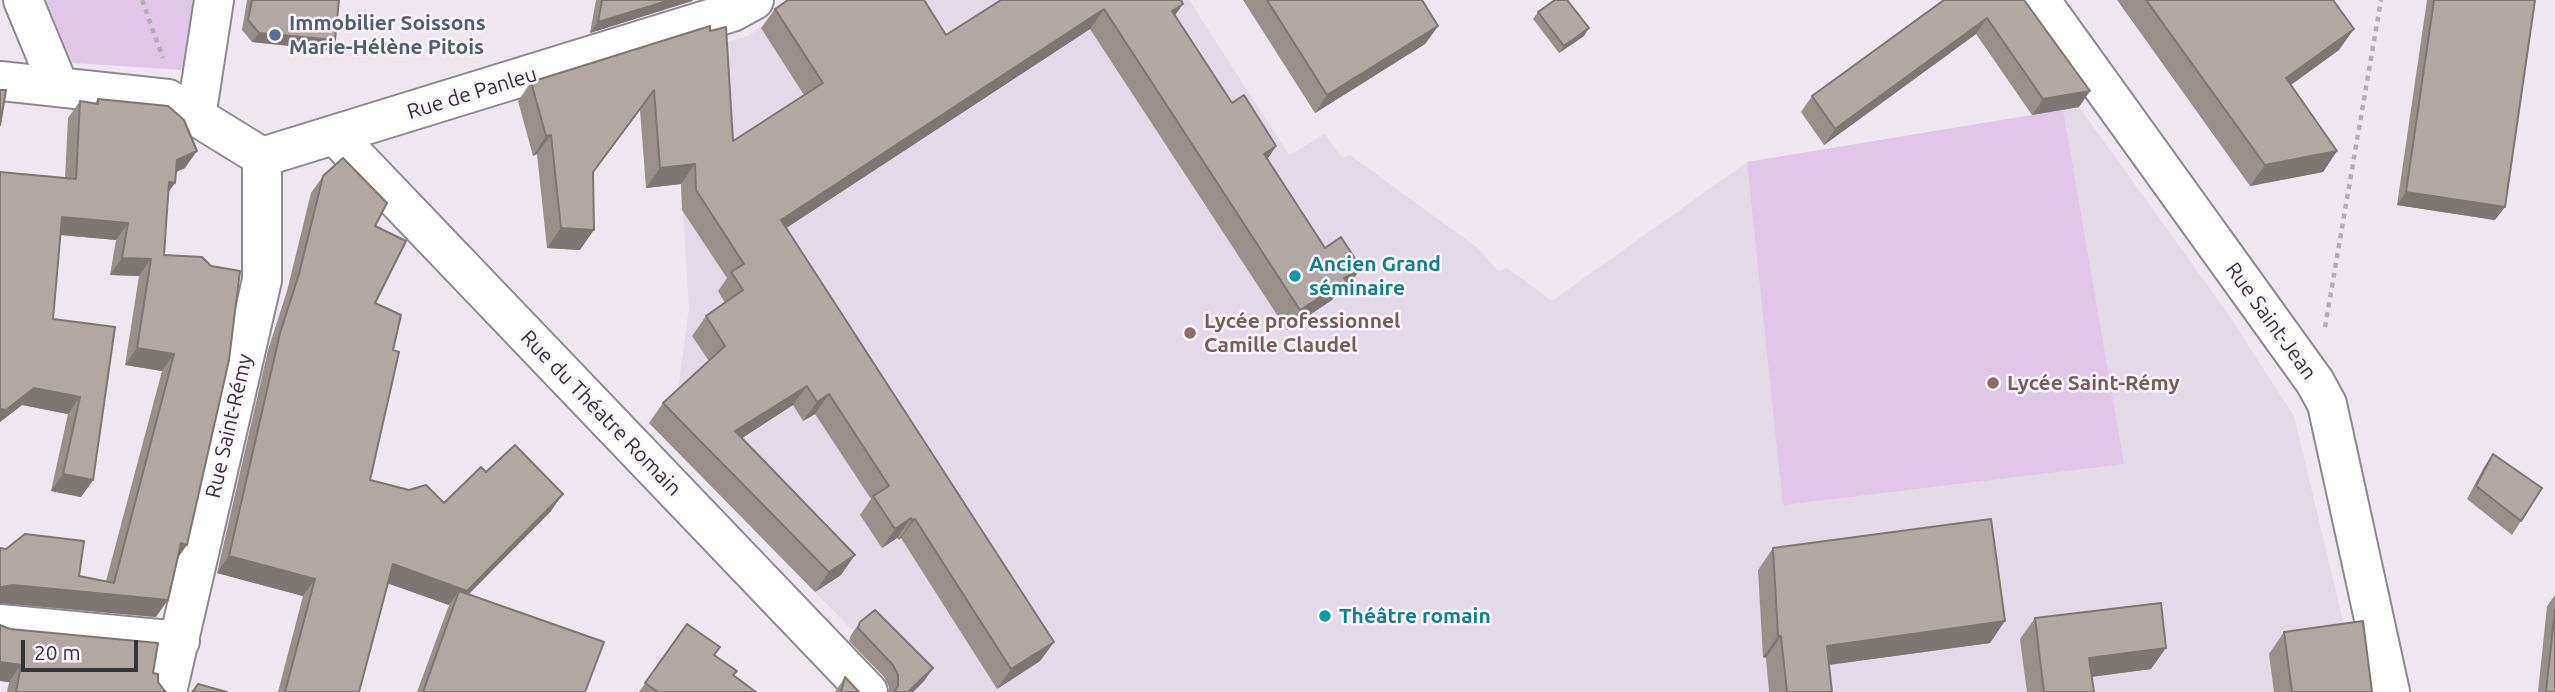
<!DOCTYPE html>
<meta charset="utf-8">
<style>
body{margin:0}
#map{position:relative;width:2555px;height:692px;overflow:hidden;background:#eee7f0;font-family:Ubuntu,sans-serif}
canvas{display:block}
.scale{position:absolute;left:21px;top:640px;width:117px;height:32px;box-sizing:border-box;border:4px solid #373438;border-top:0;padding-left:9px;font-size:21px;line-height:24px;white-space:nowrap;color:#373438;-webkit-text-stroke:5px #fbf4fd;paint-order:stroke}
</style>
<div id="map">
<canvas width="2555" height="692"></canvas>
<div class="scale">20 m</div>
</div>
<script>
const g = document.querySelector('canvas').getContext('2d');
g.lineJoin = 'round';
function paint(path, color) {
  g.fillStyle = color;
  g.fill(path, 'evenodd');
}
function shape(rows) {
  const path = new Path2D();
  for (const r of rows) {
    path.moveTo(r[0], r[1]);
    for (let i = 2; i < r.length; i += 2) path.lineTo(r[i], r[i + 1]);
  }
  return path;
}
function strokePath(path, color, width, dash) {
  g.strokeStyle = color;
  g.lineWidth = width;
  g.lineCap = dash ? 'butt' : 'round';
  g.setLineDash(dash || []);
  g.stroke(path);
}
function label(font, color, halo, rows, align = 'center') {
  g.font = font + ' Ubuntu,sans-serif';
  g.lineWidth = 5;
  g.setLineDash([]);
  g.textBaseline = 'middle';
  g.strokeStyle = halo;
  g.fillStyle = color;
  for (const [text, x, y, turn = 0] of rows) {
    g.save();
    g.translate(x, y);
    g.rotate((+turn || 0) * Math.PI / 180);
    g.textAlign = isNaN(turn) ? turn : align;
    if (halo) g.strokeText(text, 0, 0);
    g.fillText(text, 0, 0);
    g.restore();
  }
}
paint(shape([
 [804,0,1189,0,1289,155,1325,134,1342,158,1350,155,1479,249,1498,271,1507,268,1552,301,1747,162,2079,107,2226,311,2294,416,2348,642,2354,692,913,692,649,423,677,397,689,308,673,57,748,36]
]), '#e3d9e7');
paint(shape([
 [46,0,193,0,183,70,72,63],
 [2063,110,2124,464,1783,505,1747,162]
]), '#e0c7e8');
const minor = shape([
 [23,0,59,87],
 [2040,0,2315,382,2327,404,2390,692],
 [0,81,168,99,262,157,732,12,754,0],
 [196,117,214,0],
 [335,135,868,692],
 [0,624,180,641],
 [167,692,262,280,262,157]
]);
strokePath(minor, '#8e8890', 42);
strokePath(shape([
 [142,0,163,58],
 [2325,327,2381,0]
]), '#b3adb5', 4.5, [5, 5]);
strokePath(minor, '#fff', 38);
paint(shape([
 [247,0,339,0,335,40,329,50,252,42,242,30],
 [596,0,693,0,692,1,590,33],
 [1001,0,1175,15,1232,103,1276,146,1267,159,1325,248,1361,268,1347,288,1336,294,1332,300,1287,330,1090,29,786,228,1054,642,1040,661,997,689,901,538,899,540,897,538,882,548,860,515,871,499,815,414,803,421,793,405,742,438,841,575,815,592,649,423,663,403,709,361,692,336,706,316,725,303,718,291,727,278,682,210,681,184,646,188,640,110,593,173,580,250,547,248,537,154,533,156,518,101,531,82,710,26,733,141,804,95,761,28,775,9,946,35],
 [1243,0,1422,0,1438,26,1425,44,1315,113],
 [2024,0,2079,107,2032,115,1976,34,1824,145,1801,112,1812,96],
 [2117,0,2333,0,2339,50,2291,85,2337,151,2323,172,2250,186],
 [2427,0,2535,0,2495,220,2397,205],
 [1538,12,1584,36,1559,53,1533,19],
 [98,99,185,168,176,172,169,191,164,255,202,257,177,558,156,617,0,603,0,548,79,576,106,581,162,371,125,365,139,276,110,275,116,240,60,235,53,319,115,327,93,480,81,497,51,491,68,414,22,405,0,422,0,172,65,178,68,118,80,101,95,103],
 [323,176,375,226,375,303,393,350,370,480,444,503,486,472,551,511,469,594,585,692,417,692,449,605,388,583,359,692,278,692,303,596,217,573,268,350,287,291,311,193],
 [2493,454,2521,521,2512,535,2467,499,2484,467],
 [1773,548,1990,643,1829,665,1832,692,1769,692,1766,658,1763,657,1758,570],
 [2555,595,2555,692,2538,692,2547,606],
 [2035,618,2151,669,2092,677,2094,692,2027,692,2020,639],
 [860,622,933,668,924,681,913,692,889,692,889,687,884,677,849,641,851,635],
 [687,624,733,675,756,692,639,692],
 [0,625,153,673,164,690,166,692,7,692,9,682,0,681],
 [2284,632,2372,692,2274,692,2269,654],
 [845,677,859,692,835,692]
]), '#99908c');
paint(shape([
 [670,0,693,0,692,1,590,33,598,22],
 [1183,4,1169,24,1172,11],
 [1104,9,1090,29,768,240,781,220],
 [1987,18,1976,34,1824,145,1835,129],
 [1438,26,1425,44,1315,113,1327,95],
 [1589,28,1584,36,1559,53,1564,46],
 [2354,29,2339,50,2271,99,2286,78],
 [259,33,335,40,329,50,252,42],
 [2090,91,2079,107,2032,115,2043,99],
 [551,135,537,154,533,156,546,136],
 [1276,146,1263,166,1264,154],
 [197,151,185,168,165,177,177,160],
 [2337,151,2323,172,2250,186,2265,165],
 [695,164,681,184,646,188,660,168],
 [169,182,175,183,163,200],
 [2406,192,2505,207,2495,220,2397,205],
 [62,217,128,223,116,240,50,234],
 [561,228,594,230,580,250,547,248],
 [122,258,151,259,139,276,110,275],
 [1361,268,1347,288,1336,294,1332,300,1287,330,1300,310,1344,278],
 [137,348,174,354,162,371,125,365],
 [807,386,793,405,722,451,735,431],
 [34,388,80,397,68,414,22,405,0,422,0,409],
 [829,394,815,414,803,421,817,402],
 [63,474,93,480,81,497,51,491],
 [563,494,551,511,455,608,459,591,449,605,381,581,393,564],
 [911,518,897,538,882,548,895,529],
 [915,519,901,538,899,540,912,520],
 [181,543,187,545,175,562],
 [855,555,841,575,815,592,829,572],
 [229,556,315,579,303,596,217,573],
 [13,585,168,600,156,617,0,603,0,589,2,587],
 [2005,621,1990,643,1812,667,1827,646],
 [1778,636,1781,636,1766,658,1763,657],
 [1054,642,1040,661,997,689,1011,669],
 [2166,648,2151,669,2074,679,2089,658],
 [0,662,21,665,9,682,0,681],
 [933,668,924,681,913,692,908,692]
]), '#7d7672');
const building = shape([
 [252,0,339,0,335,40,259,33,248,20,252,0],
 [602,0,670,0,598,22,602,0],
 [788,0,924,0,946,35,1001,0,1181,0,1183,4,1172,11,1232,103,1244,95,1276,146,1264,154,1325,248,1341,237,1361,268,1344,278,1346,281,1300,310,1104,9,781,220,1054,642,1011,669,915,519,912,520,911,518,895,529,873,496,889,486,829,394,817,402,807,386,735,431,855,555,829,572,663,403,725,346,706,316,743,290,731,272,744,264,696,190,695,164,660,168,654,90,593,172,594,230,561,228,551,135,546,136,531,82,710,26,710,31,726,27,733,141,823,83,775,9,788,0],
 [1267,0,1422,0,1438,26,1327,95,1267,0],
 [1555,0,1567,0,1589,28,1564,46,1538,12,1555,0],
 [1944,0,2024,0,2090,91,2043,99,1987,18,1835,129,1812,96,1944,0],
 [2146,0,2333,0,2354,29,2286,78,2337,151,2265,165,2146,0],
 [2434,0,2535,0,2505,207,2406,192,2434,0],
 [0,90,6,90,0,125,0,90],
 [98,99,168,106,184,120,197,151,177,160,175,183,169,182,164,255,202,257,211,266,240,271,229,360,187,545,181,543,168,600,13,585,2,587,0,589,0,548,6,549,25,534,84,541,79,576,114,583,174,354,137,348,151,259,122,258,128,223,62,217,53,319,115,327,93,480,63,474,80,397,34,388,6,410,0,409,0,172,76,179,80,101,98,104,98,99],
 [343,158,387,203,375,226,406,241,375,303,401,315,393,350,399,352,370,480,409,490,426,485,444,503,481,467,486,472,515,445,563,494,467,591,393,564,359,692,285,692,315,579,229,556,280,333,299,274,323,176,343,158],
 [2493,454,2542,488,2521,521,2476,486,2493,454],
 [1991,519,2005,621,1827,646,1832,692,1787,692,1781,636,1778,636,1773,548,1991,519],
 [459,591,604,642,585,692,423,692,459,591],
 [2161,603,2166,648,2089,658,2094,692,2044,692,2035,618,2161,603],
 [2555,609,2555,692,2546,692,2555,609],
 [875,610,933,668,908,692,894,692,898,686,898,675,893,665,858,628,860,622,875,610],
 [2363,621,2372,692,2292,692,2284,632,2363,621],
 [687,624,720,647,714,655,737,671,733,675,756,692,658,692,645,683,687,624],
 [0,625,10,629,158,643,153,673,158,674,158,682,164,690,166,692,16,692,21,665,0,662,0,625],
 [845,677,859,692,841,692,845,677],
 [198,684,227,692,192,692,194,690,198,684]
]);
paint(building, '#b2a8a3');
strokePath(building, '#7d7672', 2);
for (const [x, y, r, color] of [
 [275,35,7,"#5c6f8a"],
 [1295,276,7,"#0f9aa8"],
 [1190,333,7,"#8d6e63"],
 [1993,383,7,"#8d6e63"],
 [1325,616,7,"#0f9aa8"]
]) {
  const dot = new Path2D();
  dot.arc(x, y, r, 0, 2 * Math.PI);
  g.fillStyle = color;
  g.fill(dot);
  strokePath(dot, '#fbf4fd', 2.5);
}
label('bold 21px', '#4e5e75', '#fbf4fd', [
 ["Immobilier Soissons",289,23],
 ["Marie-Hélène Pitois",289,47]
], 'left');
label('21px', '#373438', '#fbf4fd', [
 ["Rue de Panleu",472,93,-17],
 ["Rue Saint-Jean",2271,321,54],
 ["Rue du Théatre Romain",601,413,46],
 ["Rue Saint-Rémy",229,426,-77]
]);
label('bold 21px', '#0d838f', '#fbf4fd', [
 ["Ancien Grand",1309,264],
 ["séminaire",1309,288],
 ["Théâtre romain",1339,616]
], 'left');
label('bold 21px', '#785e54', '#fbf4fd', [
 ["Lycée professionnel",1204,321],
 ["Camille Claudel",1204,345],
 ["Lycée Saint-Rémy",2007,383]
], 'left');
</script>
